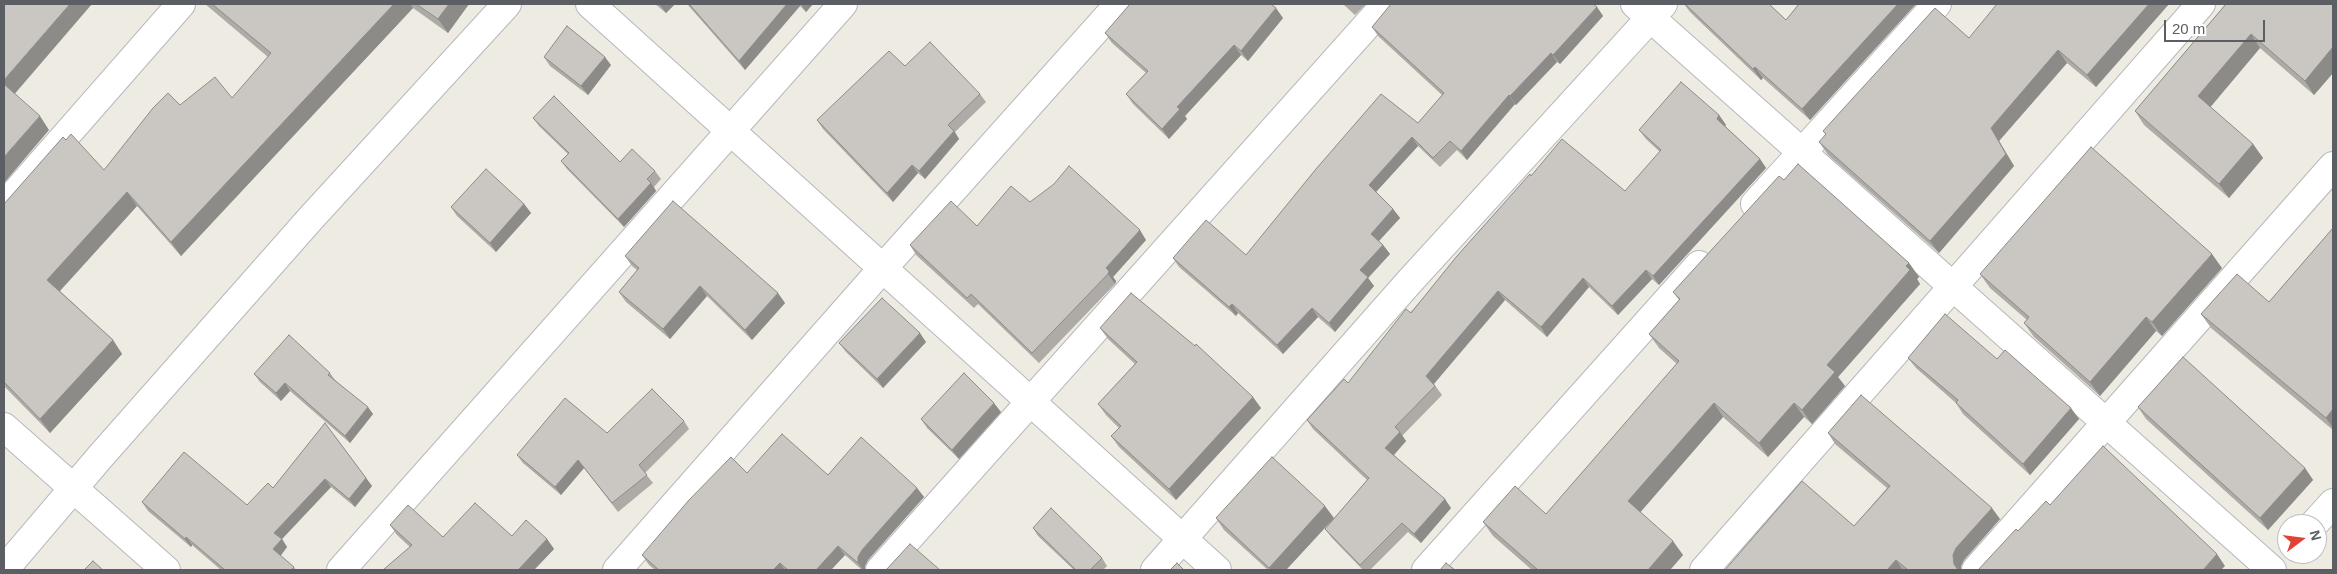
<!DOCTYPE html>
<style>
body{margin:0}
#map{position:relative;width:2337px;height:574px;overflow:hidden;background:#edebe2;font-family:Arial,sans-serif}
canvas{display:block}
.frame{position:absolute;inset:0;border:5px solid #5b5e63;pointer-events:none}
.north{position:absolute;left:2277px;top:514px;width:50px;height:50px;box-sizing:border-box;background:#fff;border:1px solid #bdbfc1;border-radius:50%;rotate:75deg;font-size:14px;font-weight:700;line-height:20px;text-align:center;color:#5b5e63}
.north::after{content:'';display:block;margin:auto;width:18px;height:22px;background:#e24234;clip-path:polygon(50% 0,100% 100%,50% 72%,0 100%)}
.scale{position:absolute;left:2164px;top:20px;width:101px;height:22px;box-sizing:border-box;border:2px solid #5b5e63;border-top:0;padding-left:6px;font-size:15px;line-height:18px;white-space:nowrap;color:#5b5e63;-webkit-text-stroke:4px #fff;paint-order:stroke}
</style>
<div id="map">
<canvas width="2337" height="574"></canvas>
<div class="frame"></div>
<div class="north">N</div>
<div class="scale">20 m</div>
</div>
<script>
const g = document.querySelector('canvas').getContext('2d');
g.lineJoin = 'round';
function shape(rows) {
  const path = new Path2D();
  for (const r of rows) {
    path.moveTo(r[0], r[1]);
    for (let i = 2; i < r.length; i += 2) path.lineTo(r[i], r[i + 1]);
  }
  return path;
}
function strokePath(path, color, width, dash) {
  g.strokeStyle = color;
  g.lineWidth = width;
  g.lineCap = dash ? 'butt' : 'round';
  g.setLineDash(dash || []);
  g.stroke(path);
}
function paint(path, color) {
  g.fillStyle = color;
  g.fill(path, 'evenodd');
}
const minor = shape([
 [590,4,1217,570],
 [1635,4,2272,570],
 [1755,204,1937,4],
 [4,206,181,4],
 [4,427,166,570],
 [2314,524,2333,503],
 [4,570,100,457,311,218,507,4],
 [341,570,843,4],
 [617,570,883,268,1119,4],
 [880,570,1386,4],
 [1155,570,1410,281,1663,4],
 [1426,570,1699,265],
 [1704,570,2201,4],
 [1976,570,2333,166]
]);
strokePath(minor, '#b5b8bc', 30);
strokePath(minor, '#fff', 28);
paint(shape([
 [205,4,469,4,448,33,413,8,181,256,137,206,60,291,113,340,122,354,50,433,4,386,4,204,104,170,180,105,232,98,268,57],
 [655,4,675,4,666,13],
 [687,4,813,4,806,12,800,6,745,70],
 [1343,4,1366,4,1355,15],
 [1684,4,1769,4,1786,20,1799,4,1916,4,1810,120,1763,78,1761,80,1690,12],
 [2169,4,2096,87,2067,63,1999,141,2014,166,1939,253,1828,155,1819,142,1826,135,1823,131,1969,38],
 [2226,4,2333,4,2333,73,2314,95,2260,48,2210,107,2253,144,2263,158,2229,198,2144,125,2135,111],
 [1597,7,1603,16,1560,64,1557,62,1516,105,1515,104,1467,160,1457,150,1440,167,1418,146,1376,192,1393,209,1400,218,1379,241,1383,245,1390,254,1368,278,1374,286,1335,332,1318,317,1283,354,1238,313,1236,316,1179,267,1173,258,1246,255,1418,123,1442,95,1378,36,1372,27],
 [1283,18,1248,61,1241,55,1185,116,1187,119,1169,139,1133,104,1126,94,1146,73,1112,43,1105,33],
 [544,57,611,65,588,95,550,66],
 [905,66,980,94,986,102,955,132,959,139,925,179,918,173,893,202,823,129,817,120],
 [1719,115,1726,125,1725,126,1760,159,1766,168,1659,285,1652,279,1618,315,1589,287,1547,337,1505,300,1434,384,1442,395,1402,436,1406,441,1394,455,1451,508,1421,543,1408,532,1370,570,1363,570,1332,538,1325,529,1367,480,1313,429,1307,420,1348,383,1531,176,1625,191,1660,152,1646,139,1639,130],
 [533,118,620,162,655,171,661,179,654,187,656,191,624,227,567,169,561,161,568,154,539,126],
 [1784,180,1909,263,1919,277,1917,279,1920,284,1838,377,1845,386,1812,424,1804,417,1768,457,1723,417,1640,512,1683,555,1670,570,1532,570,1493,536,1483,522,1546,514,1677,364,1659,348,1649,334,1679,300,1673,292],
 [1030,202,1146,240,1113,277,1116,281,1115,284,1039,363,978,304,974,308,916,255,910,245,977,226],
 [524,204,531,213,496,252,457,216,451,207],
 [2333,228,2333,430,2211,328,2201,314,2269,302],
 [625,256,785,303,752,340,707,296,670,339,626,302,619,292,637,270,632,266],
 [2222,268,2162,336,2156,331,2100,396,2034,337,2024,323,2027,320,1990,288,1980,274],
 [1100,328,1261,408,1176,500,1119,447,1111,436,1119,428,1106,415,1098,404,1135,364,1108,339],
 [926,342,883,388,846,352,839,343],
 [1908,358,1997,359,2079,419,2030,475,1963,414,1956,403,1916,368],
 [330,373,335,380,373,414,350,443,290,391,281,401,260,382,254,374],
 [2138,407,2305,468,2313,480,2268,530,2146,419],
 [1001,412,959,459,927,428,921,419],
 [684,421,689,429,645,473,653,483,618,512,584,468,561,495,523,463,517,455,607,433],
 [325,423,372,486,355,507,331,487,282,539,287,547,280,556,294,567,296,570,221,570,192,545,191,547,148,511,142,502,247,505,273,488],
 [1828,433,2000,519,1964,560,1961,566,1961,570,1725,570,1854,526,1887,488,1835,444],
 [747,473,828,475,917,488,924,497,868,560,865,566,865,570,862,570,845,555,831,570,655,570,649,565,642,555],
 [1216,518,1334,518,1286,570,1268,570,1224,530],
 [390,525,443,537,512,536,547,539,554,549,534,570,383,570,410,547,397,535],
 [1033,528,1102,558,1107,566,1103,570,1074,570,1038,536]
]), '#aeaba7');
paint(shape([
 [70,4,92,4,12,97,4,86,4,80],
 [394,4,410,4,413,8,181,256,171,242],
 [449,4,469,4,448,33,438,19],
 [659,4,675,4,666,13],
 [787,4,799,4,800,6,745,70,739,61],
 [801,4,813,4,806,12],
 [1898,4,1916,4,1810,120,1802,109],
 [2149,4,2169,4,2096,87,2087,75],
 [1597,7,1603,16,1560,64,1553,55],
 [1276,8,1283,18,1248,61,1241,51],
 [2251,34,2260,48,2208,110,2198,96],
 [1234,45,1241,55,1185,116,1187,119,1169,139,1162,129,1177,107],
 [2333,47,2333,73,2314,95,2305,81],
 [2058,50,2067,63,1999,141,2014,166,1939,253,1930,241,1991,128],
 [1551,53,1557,62,1516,105,1510,96],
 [605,57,611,65,588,95,581,86],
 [1755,67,1763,78,1761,80,1753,69],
 [1509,95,1515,104,1467,160,1461,151],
 [1719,115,1726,125,1723,128,1717,119],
 [40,116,49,130,4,183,4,157],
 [954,131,959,139,925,179,919,171],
 [1412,137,1418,146,1375,193,1369,185],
 [2253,144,2263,158,2229,198,2219,184],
 [1760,159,1766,168,1659,285,1653,276],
 [912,165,918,173,893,202,887,193],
 [651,183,656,191,624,227,618,219],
 [127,192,137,206,57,294,47,280],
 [524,204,531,213,496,252,490,243],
 [1393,209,1400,218,1377,243,1371,234],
 [1140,230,1146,240,1113,277,1116,281,1115,284,1108,274,1106,268],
 [1383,245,1390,254,1368,278,1374,286,1335,332,1329,323,1360,270],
 [2212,254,2222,268,2162,336,2152,322],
 [1909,263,1919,277,1917,279,1920,284,1838,377,1845,386,1812,424,1802,410,1827,365],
 [1646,270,1652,279,1618,315,1612,306],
 [1583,278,1589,287,1547,337,1541,327],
 [700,286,707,296,670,339,663,329],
 [1498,291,1505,300,1432,386,1426,376],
 [778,293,785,303,752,340,745,330],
 [1232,304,1238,313,1236,316,1229,307],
 [1312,308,1318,317,1283,354,1277,345],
 [2146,317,2156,331,2100,396,2090,382],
 [920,333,926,342,883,388,877,379],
 [113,340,122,354,50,433,40,419],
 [285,383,290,391,281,401,276,393],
 [1253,397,1261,408,1176,500,1169,489],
 [994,403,1001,412,959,459,952,450],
 [1714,403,1723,417,1638,515,1628,501],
 [1794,403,1804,417,1768,457,1759,443],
 [368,407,373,414,350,443,345,436],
 [2071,408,2079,419,2030,475,2023,464],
 [2333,409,2333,428,2326,418],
 [1400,432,1406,441,1392,457,1385,448],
 [578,460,584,468,561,495,555,487],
 [2305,468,2313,480,2268,530,2260,518],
 [366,478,372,486,355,507,349,499],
 [325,479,331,487,282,539,287,547,279,558,273,549,274,533],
 [917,488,924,497,868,560,865,566,865,570,863,570,858,563,858,557,862,550],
 [1445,499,1451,508,1421,543,1414,534],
 [1325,506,1334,518,1286,570,1271,570,1269,568],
 [1992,508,2000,519,1964,560,1961,566,1961,570,1958,570,1954,564,1953,555,1956,548],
 [186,537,192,545,191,547,185,539],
 [547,539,554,549,534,570,518,570],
 [1673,541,1683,555,1670,570,1648,570],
 [838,546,845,555,831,570,816,570],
 [2217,554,2225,566,2221,570,2203,570],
 [1896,560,1903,570,1887,570],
 [780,563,785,570,773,570]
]), '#8d8b88');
const building = shape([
 [4,4,70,4,4,80,4,4],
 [212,4,394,4,171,242,127,192,47,280,113,340,40,419,4,382,4,204,63,137,66,140,71,134,104,170,153,108,168,93,180,105,215,77,232,98,271,53,212,4],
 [416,4,449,4,438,19,416,4],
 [689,4,787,4,739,61,689,4],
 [1130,4,1271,4,1276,8,1241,51,1234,45,1177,107,1180,109,1162,129,1126,94,1148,71,1105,33,1130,4],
 [1391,4,1593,4,1597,7,1553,55,1551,53,1510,96,1509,95,1461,151,1450,141,1433,158,1412,137,1369,185,1393,209,1371,234,1383,245,1360,270,1368,277,1329,323,1312,308,1277,345,1232,304,1229,307,1173,258,1206,220,1246,255,1316,169,1381,94,1418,123,1444,93,1372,27,1391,4],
 [1685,4,1769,4,1786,20,1799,4,1898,4,1802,109,1755,67,1753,69,1685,4],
 [1997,4,2149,4,2087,75,2058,50,1991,128,2006,154,1930,241,1819,142,1826,134,1823,131,1935,8,1969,38,1997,4],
 [2226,4,2333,4,2333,47,2305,81,2251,34,2198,96,2253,144,2219,184,2135,111,2226,4],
 [567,26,605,57,581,86,544,57,567,26],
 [930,42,980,94,948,125,954,131,919,171,912,165,887,193,817,120,889,51,905,66,930,42],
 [1681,82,1719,115,1717,119,1760,159,1653,276,1646,270,1612,306,1583,278,1541,327,1498,291,1426,376,1435,386,1395,427,1400,432,1385,448,1445,499,1414,534,1402,523,1360,565,1325,529,1369,478,1307,420,1344,379,1348,383,1406,309,1411,313,1457,256,1530,174,1531,176,1562,139,1625,191,1661,150,1639,130,1681,82],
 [4,84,40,116,4,157,4,84],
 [554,96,620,162,632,149,655,171,647,179,651,183,618,219,561,161,569,153,533,118,554,96],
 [2091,147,2212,254,2152,322,2146,317,2090,382,2024,323,2029,317,1980,274,2091,147],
 [1798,164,1909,263,1906,266,1910,270,1827,365,1835,372,1802,410,1794,403,1759,443,1714,403,1628,501,1673,541,1648,570,1538,570,1483,522,1515,486,1546,514,1679,361,1649,334,1680,299,1673,292,1779,176,1784,180,1798,164],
 [1069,166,1140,230,1106,268,1109,271,1108,274,1032,353,971,294,967,298,910,245,951,201,977,226,1011,186,1030,202,1054,184,1069,166],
 [486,169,524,204,490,243,451,207,486,169],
 [673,201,778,293,745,330,700,286,663,329,619,292,639,268,625,256,673,201],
 [2333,228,2333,409,2326,418,2201,314,2237,274,2269,302,2333,228],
 [1131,293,1195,346,1196,344,1253,397,1169,489,1111,436,1121,426,1098,404,1137,362,1100,328,1131,293],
 [882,298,920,333,877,379,839,343,882,298],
 [1945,314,1997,359,2005,350,2071,408,2023,464,1956,403,1958,400,1908,358,1945,314],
 [289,335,330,373,328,375,368,407,345,436,285,383,276,393,254,374,289,335],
 [2183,357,2305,468,2260,518,2138,407,2183,357],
 [964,373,994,403,952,450,921,419,964,373],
 [652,389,684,421,639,465,647,475,612,503,578,460,555,487,517,455,565,398,607,433,652,389],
 [1861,395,1992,508,1956,548,1953,555,1954,564,1958,570,1908,570,1896,560,1887,570,1725,570,1802,481,1854,526,1890,486,1828,433,1861,395],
 [325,423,366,478,349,499,325,479,274,533,282,539,273,549,294,567,291,570,225,570,186,537,185,539,142,502,184,452,247,505,268,483,273,488,325,423],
 [782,434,828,475,861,437,917,488,862,550,858,557,858,563,838,546,816,570,788,570,780,563,773,570,659,570,642,555,689,500,731,457,747,473,782,434],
 [2103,446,2217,554,2203,570,1978,570,2016,529,2018,531,2046,501,2050,505,2103,446],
 [1272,457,1325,506,1269,568,1216,518,1272,457],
 [475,503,512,536,526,520,547,539,518,570,383,570,412,545,390,525,408,505,443,537,475,503],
 [1051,508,1102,558,1090,570,1076,570,1033,528,1051,508],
 [910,544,940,570,886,570,910,544],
 [93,561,103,570,84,570,93,561],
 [1177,563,1184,570,1170,570,1177,563],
 [1446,563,1455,570,1440,570,1446,563]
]);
paint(building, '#cac7c2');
strokePath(building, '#8d8b88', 1);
</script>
